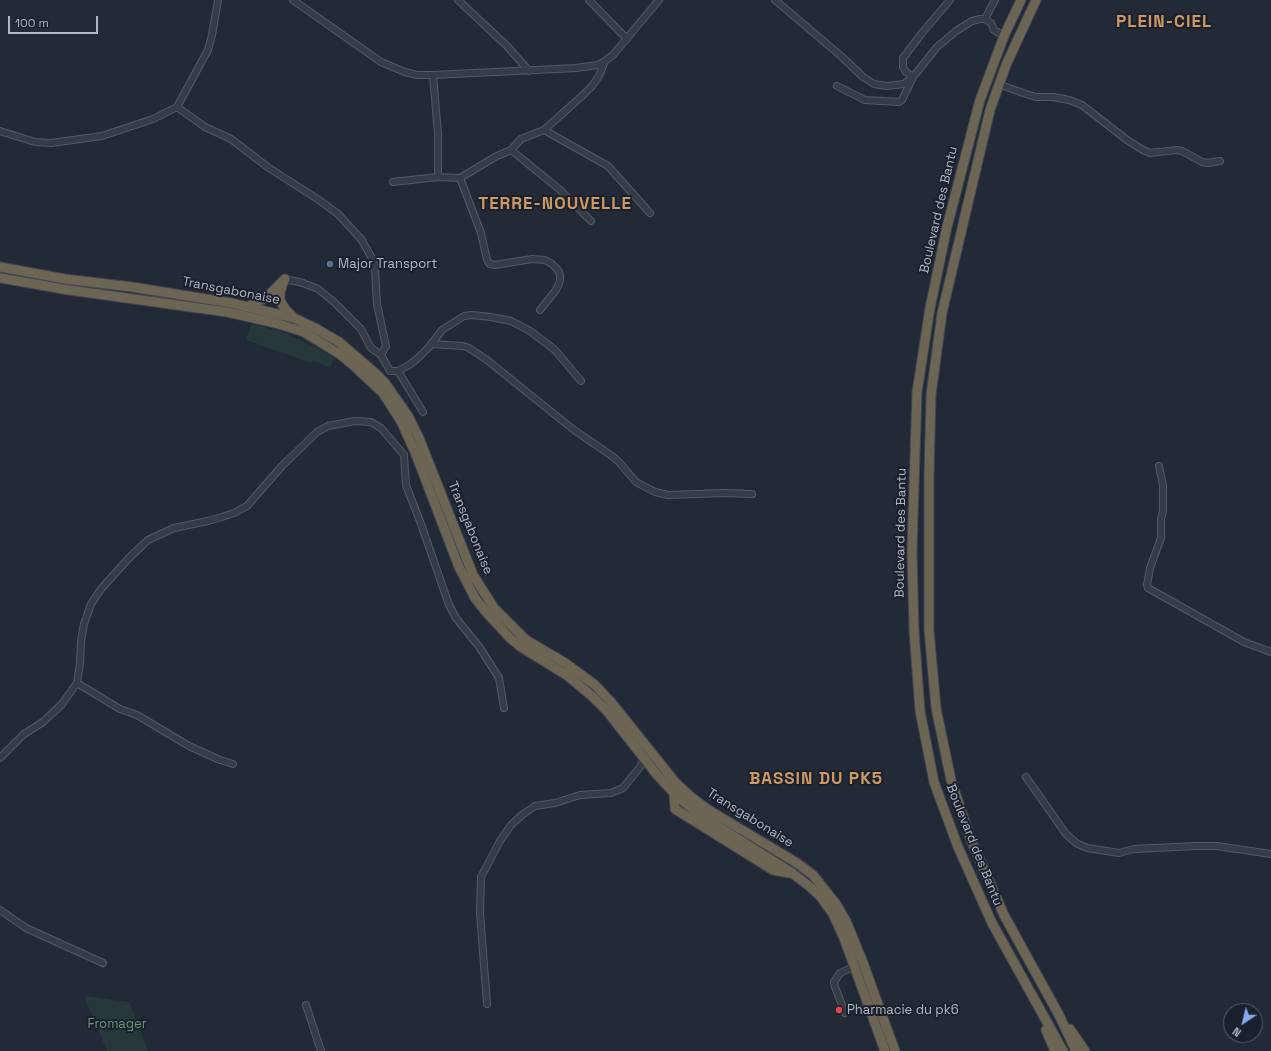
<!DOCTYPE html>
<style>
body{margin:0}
#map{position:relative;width:1271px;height:1051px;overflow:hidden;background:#222a37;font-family:"Space Grotesk",sans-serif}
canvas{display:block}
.north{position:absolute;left:1223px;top:1003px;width:40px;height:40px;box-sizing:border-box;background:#1b212c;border:1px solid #575d69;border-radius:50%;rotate:215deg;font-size:11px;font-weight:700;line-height:16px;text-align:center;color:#b0b6c4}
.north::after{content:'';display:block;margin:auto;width:14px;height:18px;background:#88a9f1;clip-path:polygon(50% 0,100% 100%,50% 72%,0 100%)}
.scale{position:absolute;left:8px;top:16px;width:90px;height:18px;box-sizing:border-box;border:2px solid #b0b6c4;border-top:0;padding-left:5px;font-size:12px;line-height:14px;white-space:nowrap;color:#b0b6c4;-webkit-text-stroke:3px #1b212c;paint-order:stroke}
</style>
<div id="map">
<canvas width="1271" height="1051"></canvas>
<div class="north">N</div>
<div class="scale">100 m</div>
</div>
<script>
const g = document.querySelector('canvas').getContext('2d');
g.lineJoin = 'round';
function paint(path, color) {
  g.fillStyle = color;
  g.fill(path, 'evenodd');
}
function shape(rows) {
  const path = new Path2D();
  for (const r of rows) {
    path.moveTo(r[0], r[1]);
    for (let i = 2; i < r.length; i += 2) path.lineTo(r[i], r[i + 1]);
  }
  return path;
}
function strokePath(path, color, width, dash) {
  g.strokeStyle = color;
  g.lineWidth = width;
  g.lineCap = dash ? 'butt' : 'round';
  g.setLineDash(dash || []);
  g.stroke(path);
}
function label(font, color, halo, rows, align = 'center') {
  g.font = font + ' "Space Grotesk",sans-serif';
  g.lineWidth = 4;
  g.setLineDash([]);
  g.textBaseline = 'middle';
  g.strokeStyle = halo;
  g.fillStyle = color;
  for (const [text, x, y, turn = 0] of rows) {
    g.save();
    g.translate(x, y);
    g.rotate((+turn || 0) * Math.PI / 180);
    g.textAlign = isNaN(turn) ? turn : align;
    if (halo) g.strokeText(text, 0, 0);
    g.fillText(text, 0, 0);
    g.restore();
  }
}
paint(shape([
 [251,324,284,332,317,348,334,358,330,368,313,360,311,363,246,340],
 [84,996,129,1002,148,1051,107,1051]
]), '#27383a');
const minor = shape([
 [218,0,212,35,208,50,177,107,205,127,231,139,269,168,319,200,338,214,361,239,373,260,375,270,377,304,386,346,381,355],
 [293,0,381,62,405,72,417,75,433,75,576,68,598,65,605,61,613,55,659,0],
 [458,0,507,46,529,71],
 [589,0,627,39],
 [775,0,841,56,863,77,874,84,887,86,904,84,913,77,937,47,956,31,972,21,980,19,985,19,991,23,994,30,1004,36],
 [985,19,995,0],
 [433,75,438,134,438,177],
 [998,84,1026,94,1036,97,1053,97,1069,100,1082,105,1127,140,1143,150,1150,153,1177,150,1182,151,1202,162,1208,163,1220,161],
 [837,86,865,100,899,102,902,100,913,77,906,72,903,67,903,58,922,33,950,0],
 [544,130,608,166,650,213],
 [0,131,35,142,51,143,102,136,153,119,177,107],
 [511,150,559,189,591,221],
 [393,182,438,177,460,178],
 [285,279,303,283,318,289,333,301,361,329,371,348,381,355,390,371,398,371,409,365,417,359,429,347,442,330,464,316,472,315,491,317,511,321,530,331,555,350,581,381],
 [540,310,556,290,560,281,560,275,558,270,552,264,545,260,532,259,495,265,490,264,487,260,481,233,460,178,495,157,511,150,521,139,544,130,582,96,592,86,599,76,605,61],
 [431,344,463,346,469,348,487,360,574,430,612,456,619,462,636,482,655,492,668,495,724,493,752,494],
 [398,371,423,412],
 [1159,466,1163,485,1163,511,1161,519,1161,538,1150,568,1147,585,1148,588,1244,642,1271,652],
 [77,683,120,709,137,715,189,746,220,760,233,764],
 [0,758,24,734,43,722,62,704,77,683,80,663,81,641,84,624,91,604,101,589,129,558,148,540,174,528,208,521,222,517,234,513,247,506,282,466,317,432,328,426,355,421,371,422,381,428,404,455,406,485,421,524,449,605,456,618,480,648,499,678,504,708],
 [1026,777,1066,834,1076,843,1087,848,1119,853,1134,849,1196,846,1217,846,1271,854],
 [0,910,26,928,103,963],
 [487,1004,480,913,481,877,500,841,511,825,522,815,535,806,555,803,580,795,611,793,623,788,640,767,644,758],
 [306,1005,321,1051],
 [845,1013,835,987,834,982,840,973,855,966]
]);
const highway = shape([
 [1021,0,1004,36,980,100,947,227,930,308,917,392,912,550,914,630,920,711,934,782,958,847,992,923,1063,1051],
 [1036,0,1006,65,990,110,942,313,931,395,929,475,929,630,936,708,951,780,971,840,1004,915,1059,1015,1076,1051],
 [0,267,65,279,132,287,231,303,294,318,315,328,339,342,375,373,385,383,408,416,419,438,473,575,494,608,526,640,565,663,595,685,611,702,675,782,690,796,707,809,797,863,813,875,836,904,846,921,862,960,895,1051],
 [0,278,69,290,227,312,279,324,304,332,341,355,353,365,383,393,401,421,415,452,459,567,475,598,486,612,510,638,521,647,568,676,593,697,607,711,658,776,674,793,690,807,705,818,792,873,809,886,821,897,833,914,844,938,885,1051],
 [283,283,280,292,280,301,286,310,293,317],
 [249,306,267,297,285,279],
 [674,793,675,809,773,870,789,873],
 [1070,1029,1085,1051],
 [1046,1030,1055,1051]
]);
strokePath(minor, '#535965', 8);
strokePath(highway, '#404652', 11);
strokePath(minor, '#353c48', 6);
strokePath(highway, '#6d6553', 9);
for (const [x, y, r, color] of [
 [330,264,4,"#5c6f8a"],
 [839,1010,4,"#e0444e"]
]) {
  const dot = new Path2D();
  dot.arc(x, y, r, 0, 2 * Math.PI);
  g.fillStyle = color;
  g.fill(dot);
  strokePath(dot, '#1b212c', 1.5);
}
label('13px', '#b0b6c4', '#1b212c', [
 ["Boulevard des Bantu",939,210,-77],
 ["Transgabonaise",231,291,11],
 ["Transgabonaise",470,528,68],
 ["Boulevard des Bantu",901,533,-89],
 ["Transgabonaise",750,818,32],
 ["Boulevard des Bantu",974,845,68]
]);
label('13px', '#b0b6c4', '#1b212c', [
 ["Major Transport",338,264],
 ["Pharmacie du pk6",847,1010]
], 'left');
label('13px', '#699376', '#1b212c', [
 ["Fromager",117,1024]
]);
g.letterSpacing = '1px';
label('bold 17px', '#cc9863', '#1b212c', [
 ["PLEIN-CIEL",1164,22],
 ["TERRE-NOUVELLE",555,204],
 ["BASSIN DU PK5",816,779]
]);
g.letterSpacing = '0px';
</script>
